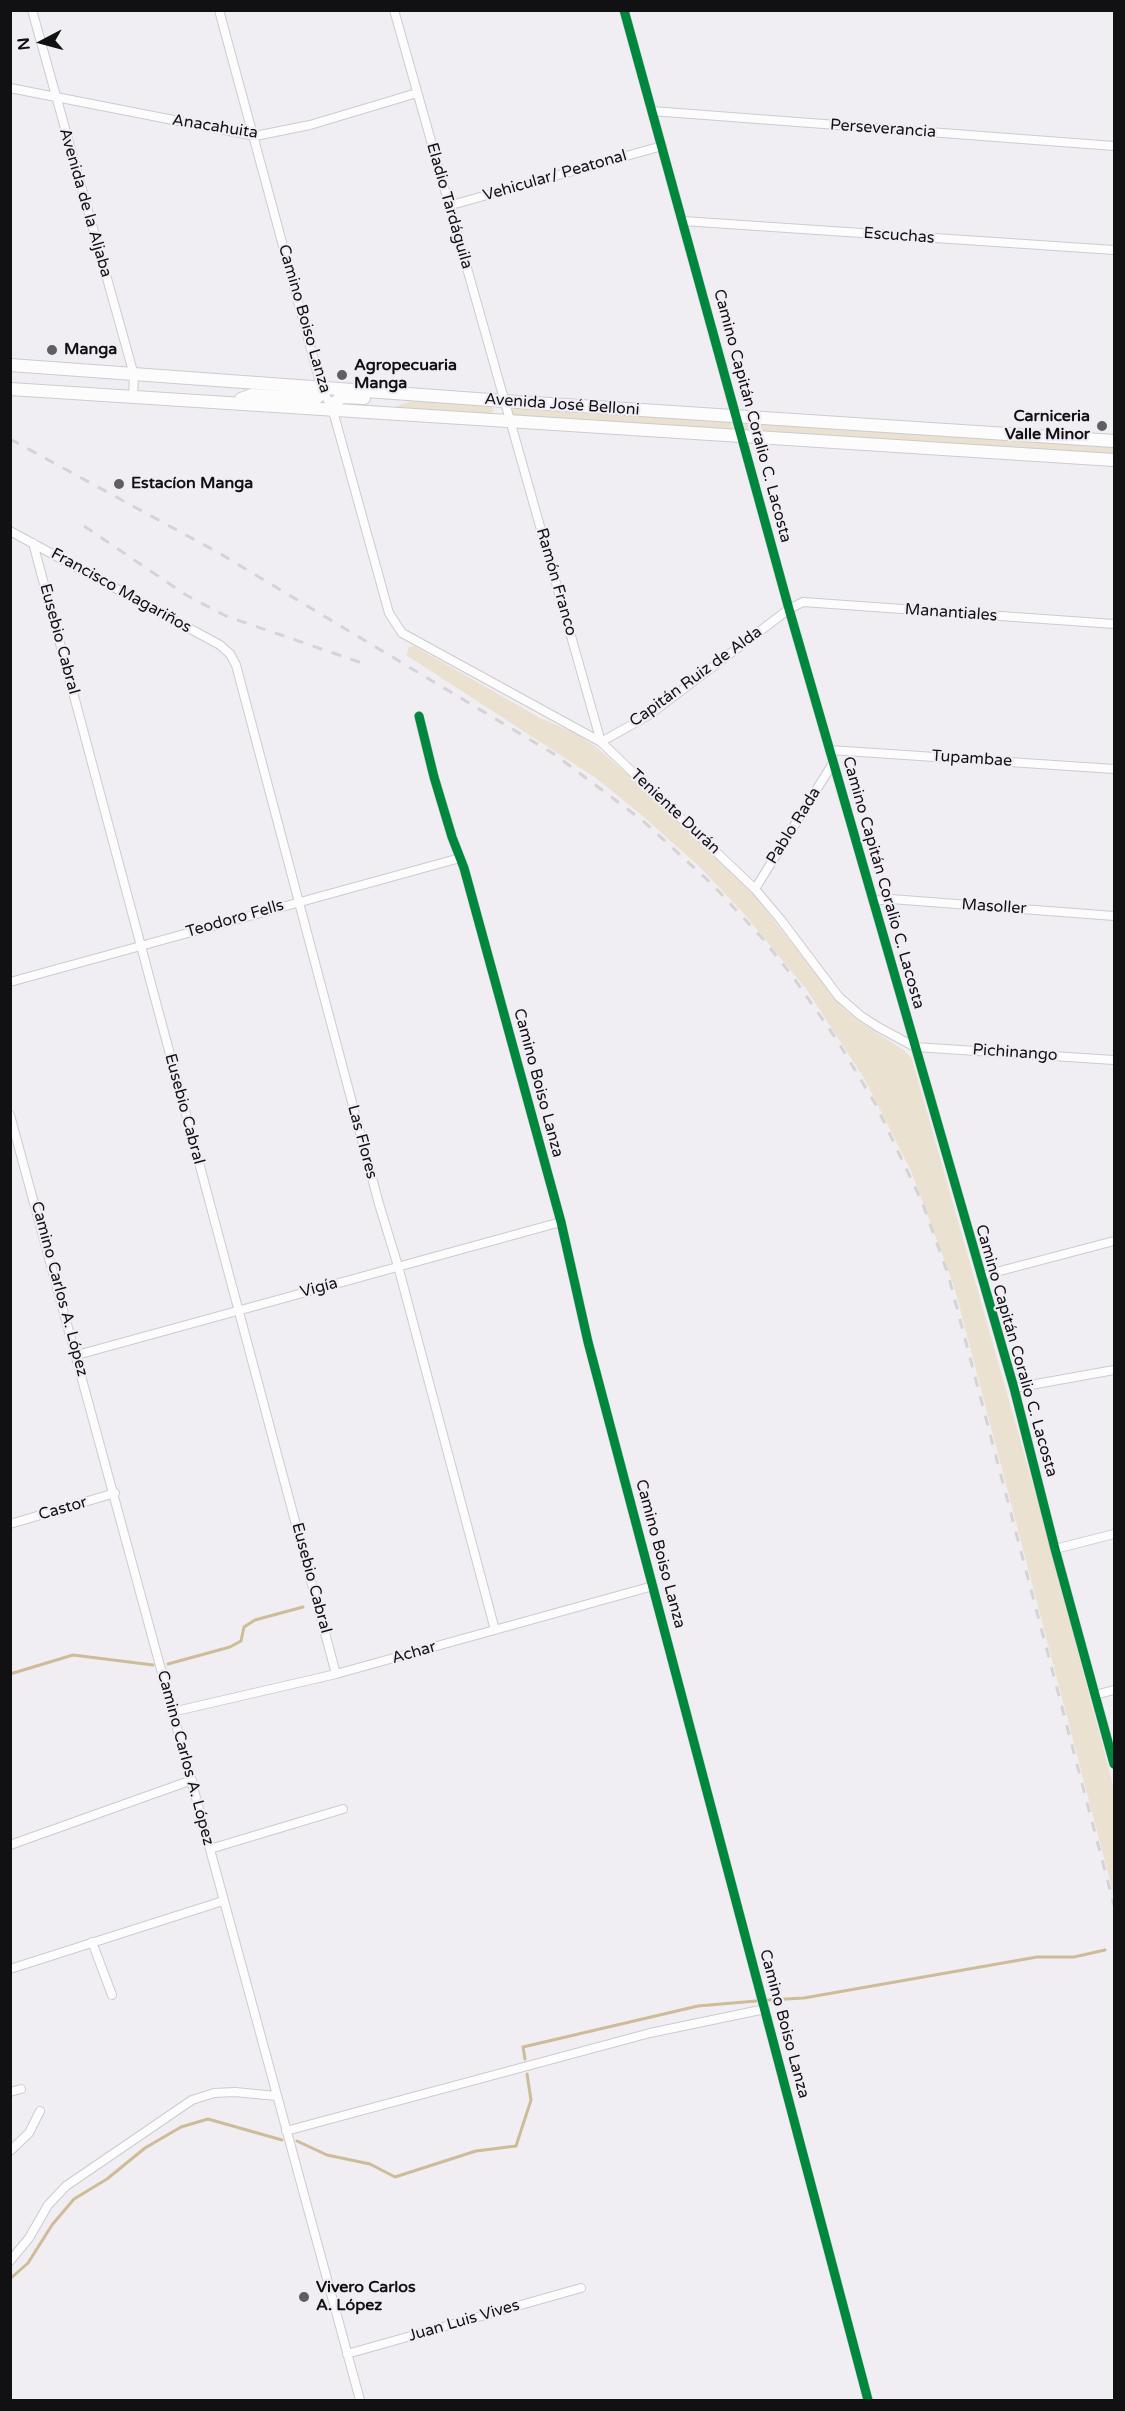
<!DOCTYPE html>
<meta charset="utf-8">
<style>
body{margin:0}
#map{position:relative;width:1125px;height:2411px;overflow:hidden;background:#f0eef3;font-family:"Varela Round",sans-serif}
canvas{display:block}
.frame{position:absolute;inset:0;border:12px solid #111012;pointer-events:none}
.north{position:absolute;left:12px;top:12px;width:60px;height:60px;-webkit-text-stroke:4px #f0edf4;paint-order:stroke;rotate:264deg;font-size:16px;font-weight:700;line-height:24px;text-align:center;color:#111012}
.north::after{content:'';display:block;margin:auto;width:21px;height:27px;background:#111012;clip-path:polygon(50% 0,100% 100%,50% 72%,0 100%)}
</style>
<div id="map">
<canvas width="1125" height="2411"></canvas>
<div class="frame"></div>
<div class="north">N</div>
</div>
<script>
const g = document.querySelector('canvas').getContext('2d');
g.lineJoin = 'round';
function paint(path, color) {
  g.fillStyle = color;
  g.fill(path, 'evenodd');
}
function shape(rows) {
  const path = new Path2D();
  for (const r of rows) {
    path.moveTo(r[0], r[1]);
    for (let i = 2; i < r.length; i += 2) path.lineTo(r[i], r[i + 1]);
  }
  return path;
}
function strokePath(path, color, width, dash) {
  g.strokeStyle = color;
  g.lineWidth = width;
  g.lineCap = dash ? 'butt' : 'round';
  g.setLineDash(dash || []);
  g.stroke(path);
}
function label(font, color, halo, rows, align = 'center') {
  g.font = font + ' "Varela Round",sans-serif';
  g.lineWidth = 4.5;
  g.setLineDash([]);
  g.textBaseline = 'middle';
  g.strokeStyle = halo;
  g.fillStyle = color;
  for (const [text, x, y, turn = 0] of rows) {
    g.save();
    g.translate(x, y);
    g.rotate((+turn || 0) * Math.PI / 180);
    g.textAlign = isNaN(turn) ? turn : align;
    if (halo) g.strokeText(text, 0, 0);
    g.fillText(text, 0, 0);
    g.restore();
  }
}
paint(shape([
 [417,399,491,405,494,410,490,415,360,406,391,408],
 [513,405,730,421,732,428,730,431,510,417,509,408],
 [744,423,1114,447,1114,457,744,432],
 [414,646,540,718,575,733,595,746,664,806,746,885,843,1008,863,1024,905,1051,912,1059,1043,1520,1114,1789,1114,1896,954,1286,911,1171,864,1078,806,989,745,915,701,868,645,818,596,778,406,655,409,647]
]), '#eae1d0');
strokePath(shape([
 [168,1664,230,1647,241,1641,244,1627,255,1620,303,1607],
 [10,1674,73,1655,153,1665],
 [768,2000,804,1998,1037,1957,1074,1957,1105,1950],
 [525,2059,523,2047,698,2006,756,2001],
 [297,2141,327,2155,370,2164,395,2177,476,2151,516,2146,531,2100,527,2074],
 [10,2279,28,2263,52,2225,74,2199,107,2179,145,2148,181,2127,208,2119,282,2140]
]), '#cebc99', 3);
const street = shape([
 [32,10,134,375,133,396],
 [219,10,321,386,333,411,389,613,402,633,601,742,755,889,781,920,839,997,861,1016,878,1027,915,1047,1114,1060],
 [394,10,601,742,649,715,789,609,803,602,1114,624],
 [624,10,789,609,1014,1388,1055,1549,1114,1764],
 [10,88,255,136,310,125,417,93],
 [652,111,1114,146],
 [448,206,662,146],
 [683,221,1114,250],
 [10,531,220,645,230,654,236,665,379,1204,398,1266,495,1630],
 [33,543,336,1674],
 [419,716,434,777,452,837,464,868,561,1222,588,1342,868,2400],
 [830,750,1114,769],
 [755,889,833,763],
 [873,901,891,899,1114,916],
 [10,982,460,858],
 [10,1115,360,2400],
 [981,1276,1114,1241],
 [77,1355,561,1222],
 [1014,1388,1114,1370],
 [10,1524,115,1493],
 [1055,1549,1114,1534],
 [1095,1695,1114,1690],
 [172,1712,336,1674,653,1586],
 [10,1845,192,1780],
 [210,1849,343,1809],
 [92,1942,112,1995],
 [10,1969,223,1901],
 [10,2092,21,2089],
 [286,2131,650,2033,765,2009],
 [10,2151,29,2133,40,2111],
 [10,2261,29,2238,48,2205,66,2186,192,2100,214,2093,235,2092,276,2096],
 [347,2354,581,2288]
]);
const secondary = shape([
 [10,365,504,401,1114,441],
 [10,389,1114,460],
 [241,399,252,395,314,399,318,397,321,386],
 [333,411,334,403,342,397,364,398]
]);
strokePath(street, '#cccbcf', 10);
strokePath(secondary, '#cccbcf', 14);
strokePath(street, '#fdfcfd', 8);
strokePath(secondary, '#fdfcfd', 12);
strokePath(shape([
 [10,439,219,553,554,754,642,820,711,883,763,939,793,977,837,1040,876,1105,922,1202,948,1274,1114,1905],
 [84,526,186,595,226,616,362,663]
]), '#d5d4d5', 3, [10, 10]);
strokePath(shape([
 [624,10,789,609,1014,1388,1055,1549,1114,1764],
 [419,716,434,777,452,837,464,868,561,1222,588,1342,868,2400]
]), '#00873e', 9);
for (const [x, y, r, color] of [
 [52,350,6,"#5f5e61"],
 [342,375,6,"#5f5e61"],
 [1102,426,6,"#5f5e61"],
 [119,484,6,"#5f5e61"],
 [304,2297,6,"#5f5e61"]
]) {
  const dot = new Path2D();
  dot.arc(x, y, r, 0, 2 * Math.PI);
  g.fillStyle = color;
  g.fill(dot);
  strokePath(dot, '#f0edf4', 2);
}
label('16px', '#111012', '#f0edf4', [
 ["Anacahuita",215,127,9],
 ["Perseverancia",883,129,4],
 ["Vehicular/ Peatonal",555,176,-16],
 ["Avenida de la Aljaba",85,203,74],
 ["Eladio Tardáguila",449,206,74],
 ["Escuchas",899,236,4],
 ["Camino Boiso Lanza",304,319,74],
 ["Avenida José Belloni",562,405,4],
 ["Camino Capitán Coralio C. Lacosta",752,416,75],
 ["Ramón Franco",556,582,74],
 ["Francisco Magariños",121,591,29],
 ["Manantiales",951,613,4],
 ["Eusebio Cabral",59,639,75],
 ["Capitán Ruiz de Alda",696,677,-36],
 ["Tupambae",972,759,4],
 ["Teniente Durán",675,812,43],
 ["Pablo Rada",794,826,-58],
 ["Camino Capitán Coralio C. Lacosta",883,883,74],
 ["Masoller",994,907,4],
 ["Teodoro Fells",235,919,-16],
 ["Pichinango",1015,1053,4],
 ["Camino Boiso Lanza",538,1083,75],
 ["Eusebio Cabral",184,1109,75],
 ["Las Flores",362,1142,75],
 ["Vigía",319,1288,-15],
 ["Camino Carlos A. López",59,1289,75],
 ["Camino Capitán Coralio C. Lacosta",1016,1351,74],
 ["Castor",63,1509,-16],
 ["Camino Boiso Lanza",660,1554,75],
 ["Eusebio Cabral",311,1578,75],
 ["Achar",414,1653,-16],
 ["Camino Carlos A. López",185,1758,75],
 ["Camino Boiso Lanza",784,2024,75],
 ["Juan Luis Vives",464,2321,-16]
]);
label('bold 16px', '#111012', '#f0edf4', [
 ["Manga",64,350],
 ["Agropecuaria",354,366],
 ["Manga",354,384],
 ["Carniceria",1090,417,"right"],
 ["Valle Minor",1090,435,"right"],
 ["Estacíon Manga",131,484],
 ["Vivero Carlos",316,2288],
 ["A. López",316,2306]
], 'left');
</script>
